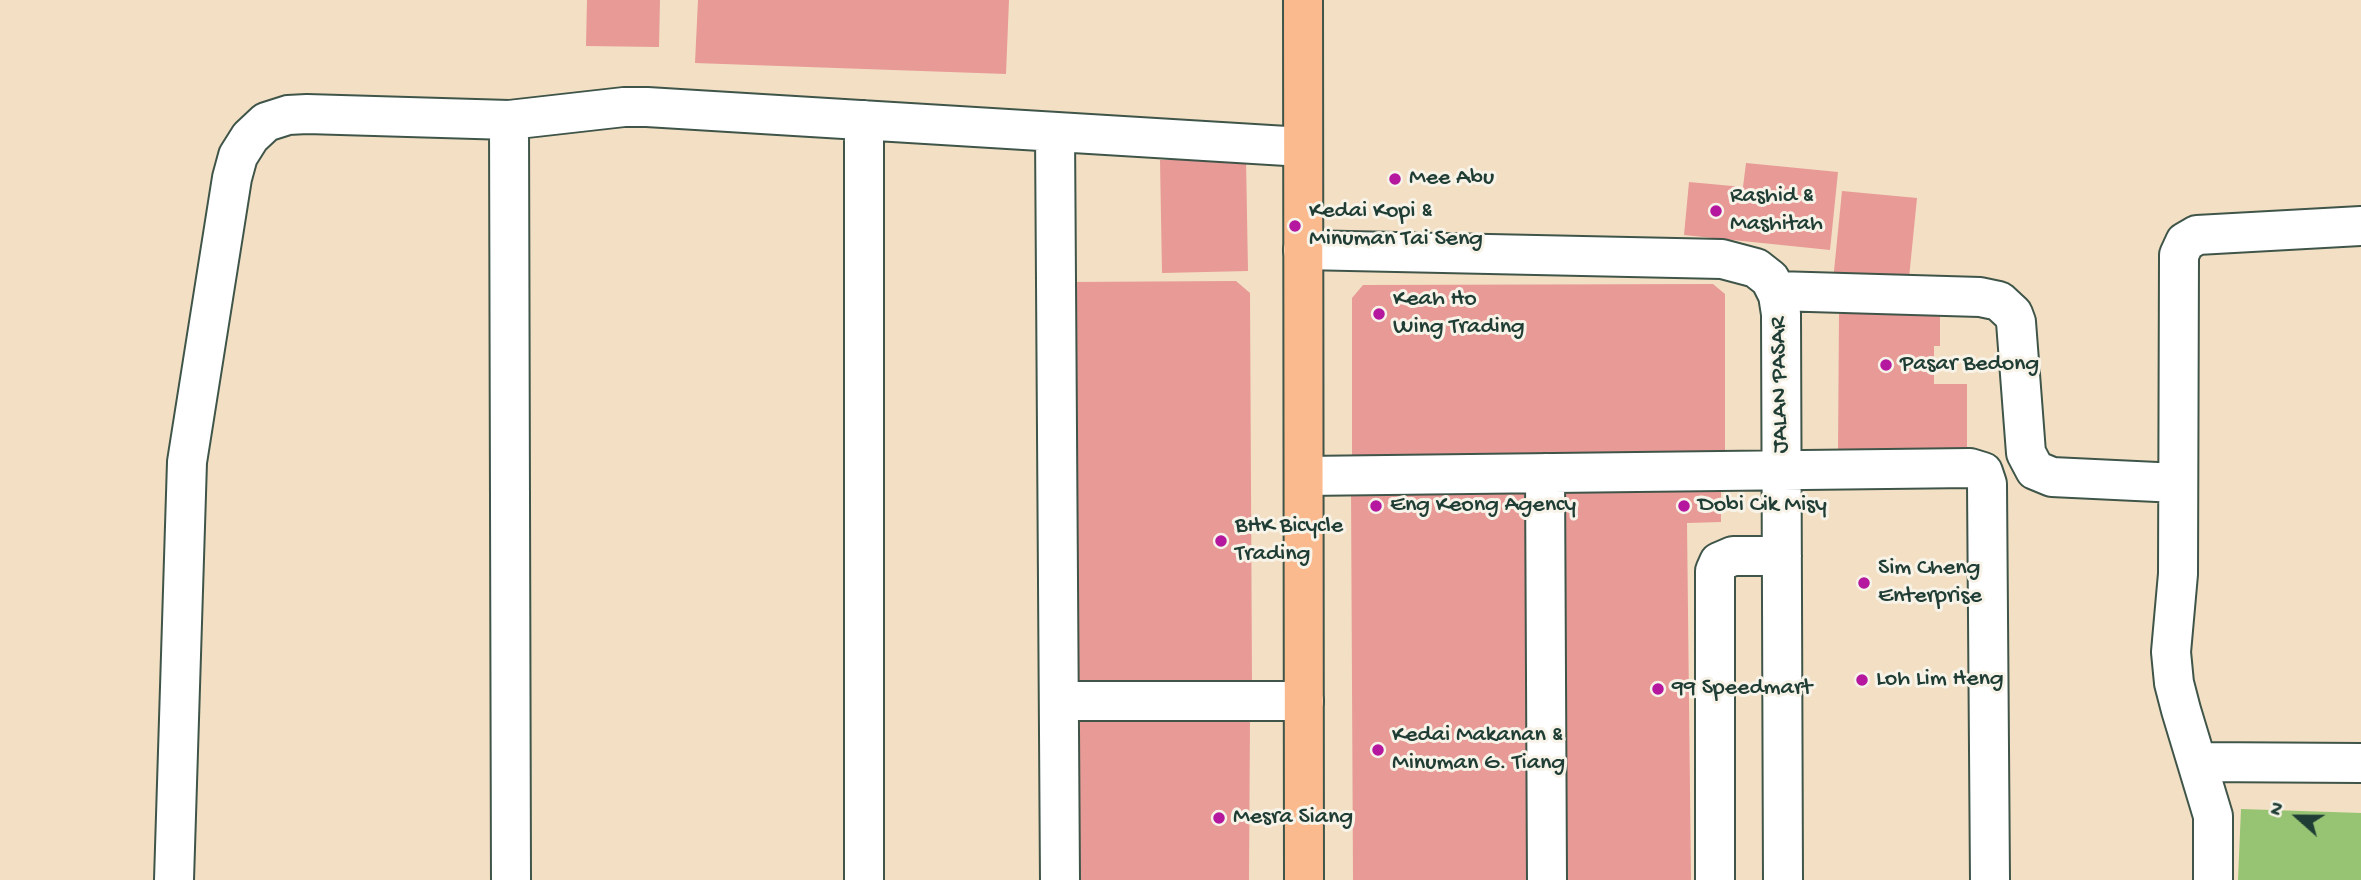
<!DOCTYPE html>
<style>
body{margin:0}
#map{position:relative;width:2361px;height:880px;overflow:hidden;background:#f3dfc3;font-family:"Gochi Hand",sans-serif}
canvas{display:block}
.north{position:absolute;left:2263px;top:782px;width:70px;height:70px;-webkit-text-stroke:5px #f7f3e8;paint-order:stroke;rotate:291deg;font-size:19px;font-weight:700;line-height:28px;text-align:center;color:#1f3d34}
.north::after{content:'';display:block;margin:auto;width:24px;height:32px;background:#1f3d34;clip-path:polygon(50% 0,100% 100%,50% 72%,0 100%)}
</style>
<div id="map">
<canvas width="2361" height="880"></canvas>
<div class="north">N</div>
</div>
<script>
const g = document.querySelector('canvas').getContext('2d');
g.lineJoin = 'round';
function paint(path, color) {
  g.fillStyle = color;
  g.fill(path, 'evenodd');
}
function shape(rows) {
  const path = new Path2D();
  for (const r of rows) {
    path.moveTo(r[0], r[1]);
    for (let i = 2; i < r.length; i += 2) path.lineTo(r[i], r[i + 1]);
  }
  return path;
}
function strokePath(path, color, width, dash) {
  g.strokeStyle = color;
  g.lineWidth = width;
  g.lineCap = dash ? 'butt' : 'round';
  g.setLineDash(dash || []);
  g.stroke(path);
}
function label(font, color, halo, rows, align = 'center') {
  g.font = font + ' "Gochi Hand",sans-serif';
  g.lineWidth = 6;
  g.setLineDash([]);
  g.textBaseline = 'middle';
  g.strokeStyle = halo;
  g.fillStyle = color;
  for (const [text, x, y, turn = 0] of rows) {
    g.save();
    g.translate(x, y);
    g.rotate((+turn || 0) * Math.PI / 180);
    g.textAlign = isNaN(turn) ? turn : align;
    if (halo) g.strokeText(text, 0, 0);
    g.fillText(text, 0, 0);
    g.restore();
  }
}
paint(shape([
 [2241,809,2361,813,2361,880,2238,880]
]), '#96c473');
paint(shape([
 [587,0,660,0,659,47,586,46],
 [698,0,1009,0,1006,74,695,63],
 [1246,159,1248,271,1162,273,1160,160],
 [1746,163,1838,172,1830,250,1684,235,1689,182,1743,187],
 [1842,191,1917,198,1908,288,1833,281],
 [1236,281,1250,293,1252,685,1068,687,1067,282],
 [1713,284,1725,294,1725,454,1352,456,1352,298,1363,285],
 [1940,313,1940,346,1934,346,1934,384,1967,384,1967,452,1838,451,1839,314],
 [1533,485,1535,880,1353,880,1351,487],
 [1721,485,1721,522,1687,523,1691,880,1559,880,1555,488],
 [1250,716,1249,880,1069,880,1068,717]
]), '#e79a96');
const minor = shape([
 [509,120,511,880],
 [864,120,864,880],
 [1055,132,1060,880],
 [1303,250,1722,259,1756,268,1770,279,1778,295,1781,314,1783,880],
 [1776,291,1980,297,1999,301,2013,314,2016,322,2026,453,2035,470,2052,477,2178,483],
 [1545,473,1547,880],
 [1304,476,1970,468,1983,472,1987,484,1990,880],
 [1059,701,1304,701],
 [2197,762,2361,763],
 [174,880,187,462,232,178,238,156,250,137,266,122,288,115,307,114,509,120,624,107,647,107,1303,147],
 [1715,880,1715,571,1719,562,1733,556,1782,556],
 [2213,880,2213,816,2181,710,2174,683,2171,652,2178,574,2179,255,2185,242,2197,235,2361,226]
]);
const major = shape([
 [1303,0,1304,880]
]);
strokePath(minor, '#3f5549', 42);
strokePath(major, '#3f5549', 42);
strokePath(minor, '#fff', 38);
strokePath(major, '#fbba8d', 38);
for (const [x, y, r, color] of [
 [1395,179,7,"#b5179e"],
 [1716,211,7,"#b5179e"],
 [1295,226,7,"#b5179e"],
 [1379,314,7,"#b5179e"],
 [1886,365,7,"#b5179e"],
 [1376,506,7,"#b5179e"],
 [1684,506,7,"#b5179e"],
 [1221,541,7,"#b5179e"],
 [1864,583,7,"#b5179e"],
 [1862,680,7,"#b5179e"],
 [1658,689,7,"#b5179e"],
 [1378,750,7,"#b5179e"],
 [1219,818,7,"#b5179e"]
]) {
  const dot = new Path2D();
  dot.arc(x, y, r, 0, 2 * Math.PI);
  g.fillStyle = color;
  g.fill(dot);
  strokePath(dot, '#f7f3e8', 2.5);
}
label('24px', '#1f3d34', '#f7f3e8', [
 ["Mee Abu",1409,179],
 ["Rashid &",1730,197],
 ["Mashitah",1730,225],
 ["Kedai Kopi &",1309,212],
 ["Minuman Tai Seng",1309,240],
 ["Keah Ho",1393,300],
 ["Wing Trading",1393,328],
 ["Pasar Bedong",1900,365],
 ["Eng Keong Agency",1390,506],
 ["Dobi Cik Misy",1698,506],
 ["BHK Bicycle",1235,527],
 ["Trading",1235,555],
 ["Sim Cheng",1878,569],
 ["Enterprise",1878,597],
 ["Loh Lim Heng",1876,680],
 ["99 Speedmart",1672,689],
 ["Kedai Makanan &",1392,736],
 ["Minuman G. Tiang",1392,764],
 ["Mesra Siang",1233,818]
], 'left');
label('24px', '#1f3d34', '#f7f3e8', [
 ["JALAN PASAR",1781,385,-91]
]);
</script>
